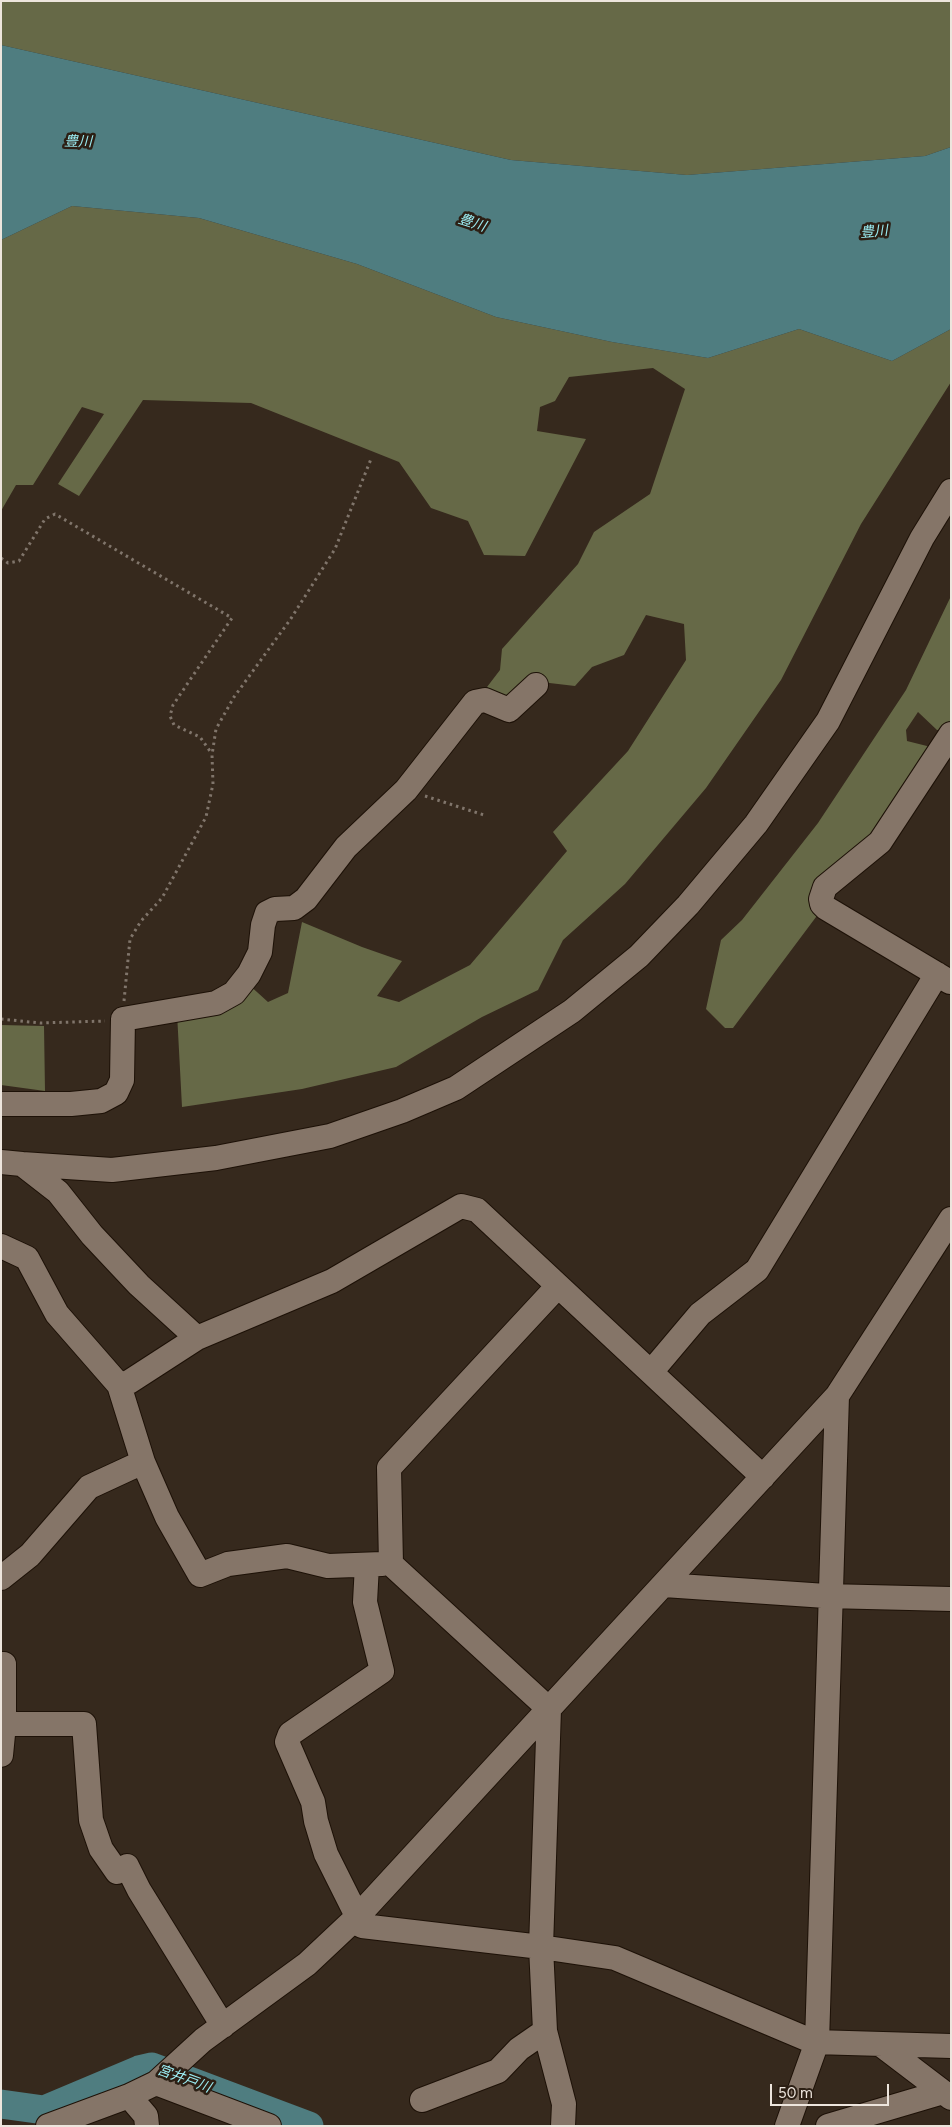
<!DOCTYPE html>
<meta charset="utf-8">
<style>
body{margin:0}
#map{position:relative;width:952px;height:2127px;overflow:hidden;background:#36291d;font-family:Figtree,sans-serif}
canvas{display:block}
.frame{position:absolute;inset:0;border:2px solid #ede5dd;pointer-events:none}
.scale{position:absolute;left:770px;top:2084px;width:119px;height:22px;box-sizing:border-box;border:2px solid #ede5dd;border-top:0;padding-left:6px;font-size:15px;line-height:18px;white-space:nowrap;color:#ede5dd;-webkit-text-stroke:4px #2c1f14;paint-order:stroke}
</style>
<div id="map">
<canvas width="952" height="2127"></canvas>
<div class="frame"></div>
<div class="scale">50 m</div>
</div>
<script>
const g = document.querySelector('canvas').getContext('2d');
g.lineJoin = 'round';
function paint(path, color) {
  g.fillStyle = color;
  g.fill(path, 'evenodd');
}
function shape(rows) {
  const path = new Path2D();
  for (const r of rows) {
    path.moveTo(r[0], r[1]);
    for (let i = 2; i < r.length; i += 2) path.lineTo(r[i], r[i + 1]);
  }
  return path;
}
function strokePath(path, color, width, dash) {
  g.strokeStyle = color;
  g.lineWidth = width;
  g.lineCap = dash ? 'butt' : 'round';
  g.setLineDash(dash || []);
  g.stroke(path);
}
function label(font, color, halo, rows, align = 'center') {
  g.font = font + ' Figtree,"Noto Sans JP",sans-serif';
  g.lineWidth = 5;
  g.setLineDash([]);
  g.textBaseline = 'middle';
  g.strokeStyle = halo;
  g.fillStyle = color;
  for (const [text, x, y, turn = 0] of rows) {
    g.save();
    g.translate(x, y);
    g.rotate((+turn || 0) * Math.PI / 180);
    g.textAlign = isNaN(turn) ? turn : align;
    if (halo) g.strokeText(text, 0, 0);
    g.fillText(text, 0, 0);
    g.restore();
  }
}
paint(shape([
 [1,1,951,1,951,147,925,156,687,175,511,160,1,45],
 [72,206,199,218,357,264,496,317,612,342,708,358,799,329,892,361,951,329,951,382,861,524,781,680,706,788,625,884,563,940,538,990,482,1017,396,1067,302,1089,182,1107,177,1013,247,983,268,1002,288,993,302,922,362,947,402,961,377,996,399,1002,470,965,567,851,553,832,628,751,686,660,684,624,646,615,624,655,592,667,575,686,541,682,508,705,487,687,500,670,502,649,578,564,594,532,650,494,685,389,653,368,569,377,555,401,540,407,537,431,586,439,525,556,484,555,468,521,431,508,399,462,251,403,143,400,79,496,58,484,104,414,82,407,33,485,16,485,1,511,1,240],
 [951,596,951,729,937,730,918,712,906,730,907,741,931,747,822,909,733,1028,725,1028,706,1009,721,940,742,920,818,823,906,690],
 [1,1025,44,1026,45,1091,1,1085]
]), '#666947');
paint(shape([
 [1,45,511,160,687,175,925,156,951,147,951,329,892,361,799,329,708,358,612,342,496,317,357,264,199,218,72,206,1,240]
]), '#4f7d80');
strokePath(shape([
 [1,2104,44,2110,139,2070,152,2067,309,2126]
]), '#4f7d80', 29);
const minor = shape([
 [950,982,826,908,822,904,821,899,825,887,880,842,951,734],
 [1,1104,71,1104,101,1101,116,1093,122,1080,123,1019,216,1003,234,993,249,974,260,952,263,925,267,913,275,909,294,908,306,899,346,847,406,790,475,702,485,700,509,710,536,685],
 [1,1162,22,1164,58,1192,92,1235,139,1285,197,1338],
 [22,1164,112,1170,216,1158,330,1136,402,1111,456,1088,572,1011,639,956,688,905,756,824,828,721,922,538,951,491],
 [1,1246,27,1258,57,1314,119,1385,143,1462,167,1517,200,1575,228,1564,287,1556,328,1566,382,1564],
 [558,1286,389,1468,391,1564,549,1709,541,1947,545,2031,564,2104,563,2126],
 [651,1372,700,1314,757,1270,937,974],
 [119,1385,129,1382,197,1338,332,1281,461,1206,477,1210,763,1477],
 [367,1565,365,1602,382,1671,290,1734,287,1742,313,1802,316,1821,326,1854,362,1926,541,1947,615,1958,814,2042,951,2046],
 [1,1578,30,1555,89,1487,143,1462],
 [664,1585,826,1596,951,1599],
 [1,1664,4,1664,4,1724,1,1755],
 [1,1724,84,1724,91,1820,101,1849,117,1872,127,1866,139,1890,223,2026],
 [880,2044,951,2098],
 [156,2083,269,2126],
 [129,2096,146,2116,147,2126],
 [422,2100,498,2071,519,2049,545,2031],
 [48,2126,129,2096,156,2083,203,2040,307,1964,357,1917,837,1396,951,1219],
 [787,2126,817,2042,837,1396],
 [828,2126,943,2092]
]);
strokePath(minor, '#1d1107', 26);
strokePath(shape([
 [1,558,8,563,19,561,45,519,55,514,232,618,173,705,170,716,174,725,200,737,212,754],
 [425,796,484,815],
 [124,1001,130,939,141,921,162,898,206,817,213,784,212,755,216,729,234,697,290,620,335,549,371,459],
 [1,1019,40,1023,105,1021]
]), '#80756b', 3, [2.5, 4]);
strokePath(minor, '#857568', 24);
label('italic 14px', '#9bedf3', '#2c1f14', [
 ["豊川",78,142,1],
 ["豊川",472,223,18],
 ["豊川",874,232,-5],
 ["宮井戸川",184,2079,20]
]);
</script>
